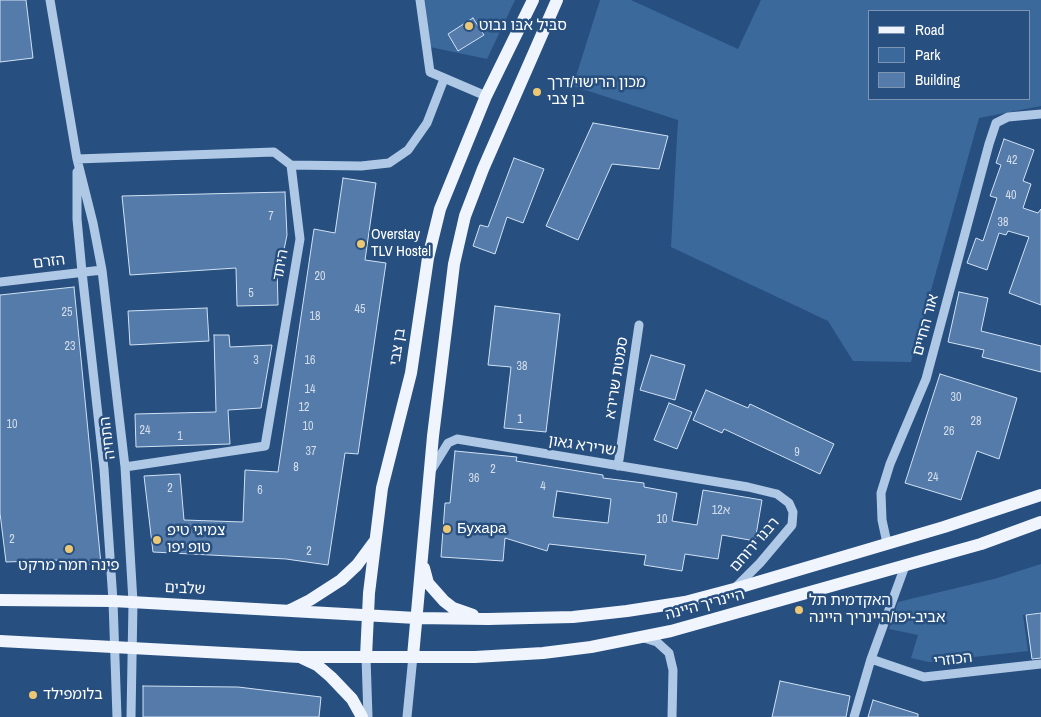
<!DOCTYPE html>
<meta charset="utf-8">
<style>
body{margin:0}
#map{position:relative;width:1041px;height:717px;overflow:hidden;background:#274f7f;font-family:"Archivo Narrow",sans-serif}
canvas{display:block}
.legend{position:absolute;left:868px;top:10px;width:162px;height:90px;box-sizing:border-box;background:#274f7f;border:1px solid #7d95b2;margin:0;padding:6px 9px;list-style:none;font-size:15px;color:#fff}
.legend li{display:flex;align-items:center;gap:10px;height:25px}
.legend b{width:25px;border:1px solid #7d95b2}
</style>
<div id="map">
<canvas width="1041" height="717"></canvas>
<ul class="legend">
<li><b style="height:6px;background:#eff4fd"></b>Road</li>
<li><b style="height:14px;background:#3c699c"></b>Park</li>
<li><b style="height:14px;background:#547ba9"></b>Building</li>
</ul>
</div>
<script>
const g = document.querySelector('canvas').getContext('2d');
g.lineJoin = 'round';
function paint(path, color) {
  g.fillStyle = color;
  g.fill(path, 'evenodd');
}
function shape(rows) {
  const path = new Path2D();
  for (const r of rows) {
    path.moveTo(r[0], r[1]);
    for (let i = 2; i < r.length; i += 2) path.lineTo(r[i], r[i + 1]);
  }
  return path;
}
function strokePath(path, color, width, dash) {
  g.strokeStyle = color;
  g.lineWidth = width;
  g.lineCap = dash ? 'butt' : 'round';
  g.setLineDash(dash || []);
  g.stroke(path);
}
function label(font, color, halo, rows, align = 'center') {
  g.font = font + ' "Archivo Narrow","Noto Sans Hebrew",sans-serif';
  g.lineWidth = 5;
  g.setLineDash([]);
  g.textBaseline = 'middle';
  g.strokeStyle = halo;
  g.fillStyle = color;
  for (const [text, x, y, turn = 0] of rows) {
    g.save();
    g.translate(x, y);
    g.rotate((+turn || 0) * Math.PI / 180);
    g.textAlign = isNaN(turn) ? turn : align;
    if (halo) g.strokeText(text, 0, 0);
    g.fillText(text, 0, 0);
    g.restore();
  }
}
paint(shape([
 [425,0,515,0,487,59,430,47],
 [600,0,631,0,738,49,761,0,1041,0,1041,106,979,118,911,362,853,361,828,321,671,247,678,120,573,86],
 [870,11,1030,11,1030,99,870,99],
 [1041,564,1041,612,1023,615,1028,651,929,662,911,658,918,635,889,629,898,602,994,579]
]), '#3c699c');
const building = shape([
 [0,0,26,0,33,58,0,62,0,0],
 [473,18,484,35,458,51,448,34,473,18],
 [593,123,668,136,659,169,612,164,578,240,546,226,593,123],
 [1004,139,1034,150,1023,181,1031,184,1023,208,1038,213,1041,209,1041,305,1009,293,1029,237,1008,231,1006,235,999,233,987,270,967,263,976,238,983,241,997,198,990,196,1001,165,996,163,1004,139],
 [514,158,544,169,523,223,507,217,495,254,473,246,480,225,488,227,514,158],
 [343,178,376,183,365,260,386,263,358,454,345,453,328,565,286,559,153,552,144,476,180,474,184,520,243,522,245,470,278,472,314,229,335,233,343,178],
 [285,192,287,235,281,265,277,265,278,305,237,306,236,268,130,275,122,196,285,192],
 [74,287,101,564,62,565,61,560,6,562,0,513,0,295,74,287],
 [959,292,988,298,981,331,1041,346,1041,372,982,357,984,350,948,342,959,292],
 [495,306,560,314,546,432,504,428,511,367,488,365,495,306],
 [207,308,209,341,130,345,128,311,207,308],
 [214,335,229,335,230,347,272,345,261,408,228,410,230,444,136,447,135,414,216,412,214,335],
 [651,355,685,365,675,400,640,390,651,355],
 [940,374,1017,398,999,459,977,451,961,500,905,483,940,374],
 [706,390,748,408,750,404,834,444,820,474,724,429,722,433,693,420,706,390],
 [669,403,692,412,677,449,654,440,669,403],
 [455,451,517,457,516,461,603,475,603,478,644,483,644,487,677,493,672,521,697,525,703,490,762,500,755,541,722,535,718,559,685,554,682,571,644,565,646,555,549,544,547,551,505,538,503,561,441,557,445,503,450,503,455,451],
 [557,491,611,499,608,523,553,517,557,491],
 [1041,613,1041,658,1032,659,1026,615,1041,613],
 [780,681,850,696,846,717,772,717,780,681],
 [143,686,238,687,321,697,319,717,143,717,143,686],
 [873,700,918,714,918,717,868,717,873,700]
]);
paint(building, '#547ba9');
strokePath(building, '#d1e2f4', 1);
strokePath(shape([
 [50,0,77,159,93,223,102,270,125,467,133,602,131,717],
 [420,0,430,72,486,96],
 [77,159,274,152,291,165,300,239,265,446,125,467],
 [291,165,361,166,389,163,408,150,427,123,444,79],
 [77,172,77,219,82,272,104,469,113,601,117,717],
 [0,282,102,270],
 [618,466,639,325],
 [432,469,448,443,457,439,748,487,777,494,789,503,793,512,792,525,760,563,736,587],
 [887,543,882,520,881,493,890,464,926,379,989,144,996,123,1008,117,1041,114],
 [644,638,657,642,669,653,673,670,672,717],
 [366,657,368,717],
 [871,659,924,677,1041,664],
 [407,717,413,656],
 [854,717,871,659,905,566]
]), '#aec8e5', 9);
strokePath(shape([
 [424,568,428,583,444,601,453,608,473,615],
 [0,600,113,601,416,618,488,619,573,617,627,611,685,602,734,589,944,527,1041,495],
 [290,610,310,600,341,580,357,565,374,542],
 [0,641,300,657,475,657,543,653,591,647,671,631,981,544,1041,522],
 [413,656,433,436,454,264,465,216,483,169,557,0],
 [366,657,369,593,382,488,411,373,428,258,440,209,486,96,533,0],
 [302,658,317,665,331,677,352,699,362,717]
]), '#eff4fd', 12);
for (const [x, y, r, color] of [
 [469,26,5,"#edc874"],
 [537,92,5,"#edc874"],
 [361,244,5,"#edc874"],
 [447,529,5,"#edc874"],
 [157,540,5,"#edc874"],
 [69,549,5,"#edc874"],
 [799,610,5,"#edc874"],
 [33,695,5,"#edc874"]
]) {
  const dot = new Path2D();
  dot.arc(x, y, r, 0, 2 * Math.PI);
  g.fillStyle = color;
  g.fill(dot);
  strokePath(dot, '#274f7f', 2);
}
label('12px', '#d4deea', null, [
 ["42",1012,161],
 ["40",1011,196],
 ["7",271,217],
 ["38",1003,223],
 ["20",320,277],
 ["5",251,294],
 ["45",360,310],
 ["25",67,313],
 ["18",315,317],
 ["23",70,347],
 ["3",256,361],
 ["16",310,361],
 ["38",522,367],
 ["14",310,390],
 ["30",956,398],
 ["12",304,408],
 ["1",520,420],
 ["28",976,422],
 ["10",12,425],
 ["10",308,427],
 ["24",145,431],
 ["26",949,432],
 ["1",180,437],
 ["37",311,452],
 ["9",797,453],
 ["8",296,468],
 ["2",493,470],
 ["24",933,478],
 ["36",474,479],
 ["4",543,487],
 ["2",170,489],
 ["6",260,491],
 ["12א",721,511],
 ["10",662,520],
 ["2",12,540],
 ["2",309,552]
]);
label('15px', '#fff', '#274f7f', [
 ["סביל אבו נבוט",479,26],
 ["מכון הרישוי/דרך",547,83],
 ["בן צבי",547,100],
 ["Overstay",371,235],
 ["TLV Hostel",371,252],
 ["Бухара",457,529],
 ["צמיגי טיפ",167,531],
 ["טופ יפו",167,548],
 ["פינה חמה מרקט",69,566,"center"],
 ["האקדמית תל",809,601],
 ["אביב-יפו/היינריך היינה",809,618],
 ["בלומפילד",43,695]
], 'left');
label('15px', '#fff', '#274f7f', [
 ["הזרם",49,262,-7],
 ["היתד",281,265,-80],
 ["אור החיים",926,325,-75],
 ["בן צבי",398,347,-81],
 ["סמטת שרירא",617,378,-81],
 ["התחיה",108,438,-97],
 ["שרירא גאון",582,446,9],
 ["רבנו ירוחם",755,545,-49],
 ["שלבים",185,589,3],
 ["היינריך היינה",705,605,-15],
 ["הכוזרי",953,660,-7]
]);
</script>
